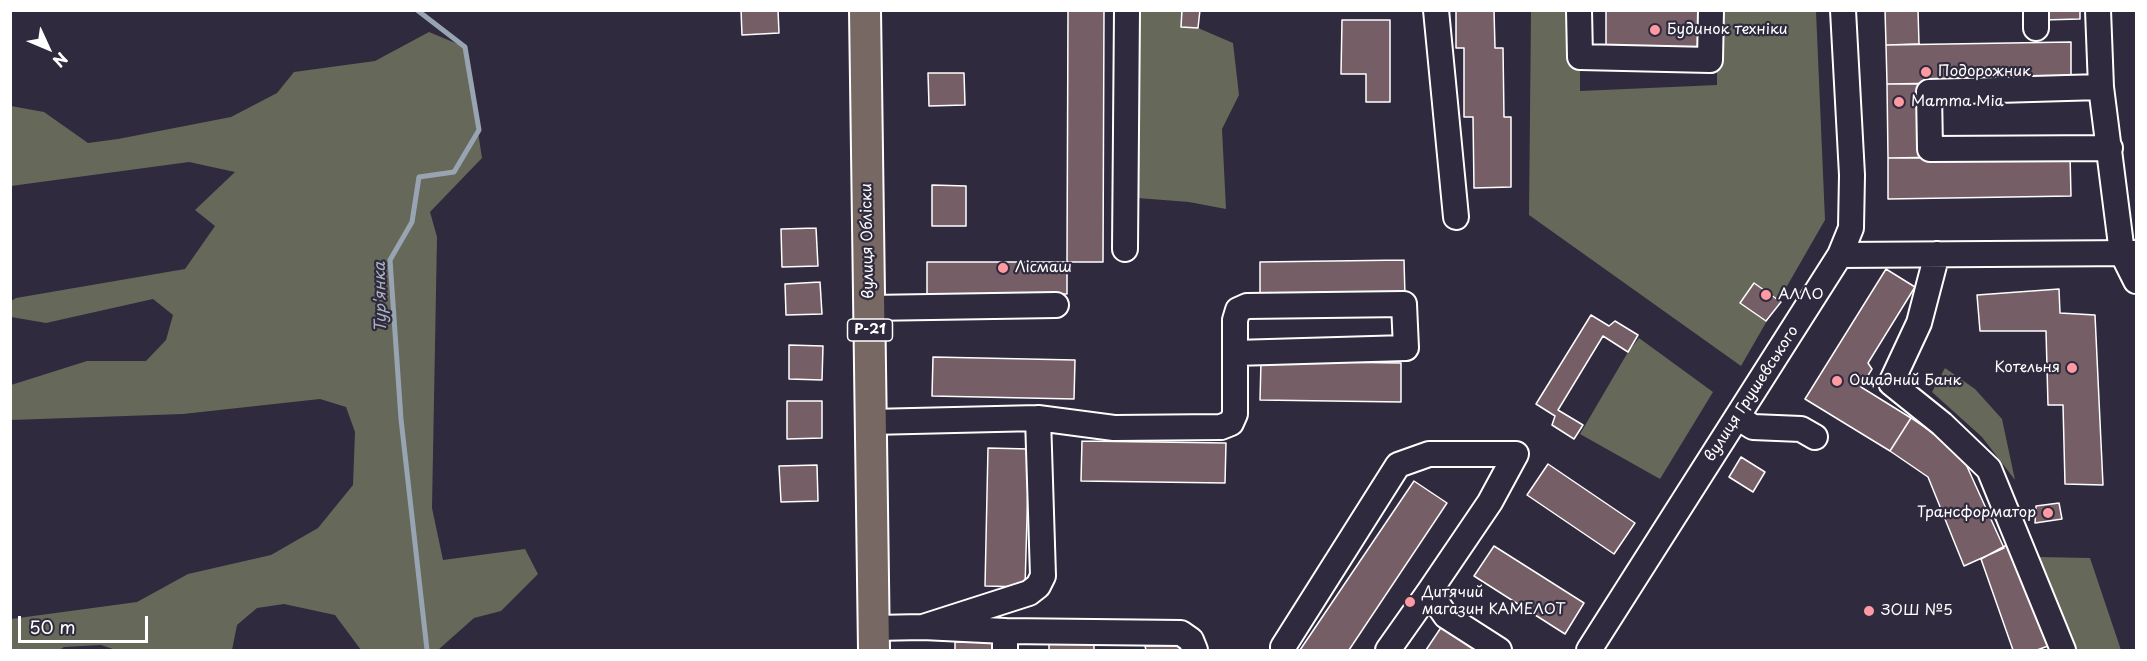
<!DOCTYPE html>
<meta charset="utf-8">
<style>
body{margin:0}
#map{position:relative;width:2147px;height:661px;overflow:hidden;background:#2f2a3d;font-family:"Playpen Sans",sans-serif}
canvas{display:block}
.frame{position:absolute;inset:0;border:12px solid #fff;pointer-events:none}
.north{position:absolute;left:18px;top:18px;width:60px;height:60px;-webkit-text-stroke:4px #2f2a3d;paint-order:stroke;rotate:134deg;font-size:16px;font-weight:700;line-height:24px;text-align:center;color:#fff}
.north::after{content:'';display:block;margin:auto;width:21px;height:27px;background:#fff;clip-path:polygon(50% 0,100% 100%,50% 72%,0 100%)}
.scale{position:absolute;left:18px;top:616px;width:130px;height:27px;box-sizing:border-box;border:3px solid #fff;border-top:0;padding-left:8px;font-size:18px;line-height:21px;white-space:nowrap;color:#fff;-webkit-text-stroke:4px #2f2a3d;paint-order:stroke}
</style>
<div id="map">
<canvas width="2147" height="661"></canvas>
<div class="frame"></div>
<div class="north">N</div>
<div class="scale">50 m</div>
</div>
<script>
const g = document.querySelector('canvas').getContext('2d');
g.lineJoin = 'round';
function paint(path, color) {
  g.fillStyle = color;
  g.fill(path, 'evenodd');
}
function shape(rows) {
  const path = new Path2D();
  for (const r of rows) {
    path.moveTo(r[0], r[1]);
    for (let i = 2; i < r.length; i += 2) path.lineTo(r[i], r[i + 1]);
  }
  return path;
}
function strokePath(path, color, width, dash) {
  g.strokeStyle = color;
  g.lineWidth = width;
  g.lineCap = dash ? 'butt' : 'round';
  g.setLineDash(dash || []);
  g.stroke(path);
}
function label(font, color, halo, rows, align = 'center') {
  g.font = font + ' "Playpen Sans",sans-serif';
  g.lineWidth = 4.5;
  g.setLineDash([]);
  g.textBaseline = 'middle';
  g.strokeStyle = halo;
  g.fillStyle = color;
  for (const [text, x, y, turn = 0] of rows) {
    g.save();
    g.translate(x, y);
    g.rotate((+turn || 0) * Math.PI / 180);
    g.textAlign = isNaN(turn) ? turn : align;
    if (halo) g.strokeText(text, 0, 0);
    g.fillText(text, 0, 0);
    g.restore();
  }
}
paint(shape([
 [1127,11,1182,11,1181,26,1198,28,1233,43,1239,95,1222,129,1226,209,1189,202,1125,197],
 [1531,11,1580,11,1580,91,1717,85,1717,11,1816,11,1825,220,1741,366,1529,215],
 [429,32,465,47,482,158,430,212,437,237,432,508,443,560,525,549,538,574,501,611,474,618,438,650,361,650,335,615,284,604,257,608,237,625,232,650,116,650,101,645,64,647,59,650,11,650,11,619,137,602,188,574,271,555,318,528,353,485,355,432,346,407,320,399,183,414,11,420,11,385,87,361,146,361,166,340,173,315,153,299,46,323,11,317,11,301,16,298,185,269,215,226,195,210,235,172,189,162,11,186,11,106,44,112,88,143,118,139,231,117,277,93,294,72,375,61],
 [1639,338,1713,392,1660,479,1580,434,1628,352],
 [1945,368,1975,389,2002,419,2015,480,1982,437,1932,392],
 [2038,557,2090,558,2121,650,2077,650]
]), '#66685a');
strokePath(shape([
 [417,10,465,47,479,130,454,172,419,177,412,222,390,260,401,419,427,650]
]), '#98a4b2', 5);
const building = shape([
 [741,10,778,10,779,33,742,35,741,10],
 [1068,10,1104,10,1103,262,1067,262,1068,10],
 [1182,10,1200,10,1198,28,1181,27,1182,10],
 [1456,10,1494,10,1495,48,1503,48,1504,117,1511,117,1511,187,1474,188,1473,117,1464,117,1464,48,1456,48,1456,10],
 [1606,10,1703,10,1703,50,1606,50,1606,10],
 [1885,10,1918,10,1919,44,1886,45,1885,10],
 [2043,10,2080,10,2080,19,2043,20,2043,10],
 [1342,20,1390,20,1390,102,1366,102,1366,74,1341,74,1342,20],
 [2071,42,2071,81,1887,84,1886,45,2071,42],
 [928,73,964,73,965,105,929,106,928,73],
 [1887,84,1919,84,1920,158,1888,158,1887,84],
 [2070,155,2071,196,1888,199,1888,158,2070,155],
 [932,185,966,186,966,226,932,226,932,185],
 [816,228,818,266,782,267,781,229,816,228],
 [1404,260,1405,296,1260,298,1260,262,1404,260],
 [927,262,1067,262,1067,294,927,294,927,262],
 [1886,269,1915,287,1868,363,1872,369,1861,387,1911,418,1890,451,1805,399,1886,269],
 [820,282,822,314,786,315,785,284,820,282],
 [1754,283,1781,302,1766,321,1740,303,1754,283],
 [2059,289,2060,313,2095,315,2103,485,2065,484,2063,405,2048,405,2046,331,1980,331,1977,295,2059,289],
 [1591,315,1609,326,1615,321,1638,335,1628,352,1603,336,1558,410,1583,425,1574,439,1552,425,1555,416,1536,404,1591,315],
 [789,345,823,346,822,380,789,379,789,345],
 [933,357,1075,360,1074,399,932,396,933,357],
 [1261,361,1401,363,1401,402,1260,400,1261,361],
 [787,401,822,401,822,438,787,439,787,401],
 [1911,418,1960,451,2004,548,1964,566,1928,477,1890,451,1911,418],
 [1082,441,1226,443,1225,483,1081,481,1082,441],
 [988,448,1029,449,1025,587,985,586,988,448],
 [1741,457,1765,472,1753,492,1729,477,1741,457],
 [1548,464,1635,523,1614,554,1527,495,1548,464],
 [817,465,818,501,781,502,779,466,817,465],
 [1414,481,1447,503,1349,650,1300,650,1414,481],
 [2059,503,2062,519,2035,523,2036,506,2059,503],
 [2014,541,2051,645,2037,650,2013,650,1981,559,2014,541],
 [1494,546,1584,603,1565,634,1474,576,1494,546],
 [1442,626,1481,650,1426,650,1442,626],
 [1094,638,1094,650,1049,650,1049,639,1094,638],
 [992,641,992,650,955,650,955,642,992,641],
 [1185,645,1185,650,1146,650,1145,646,1185,645]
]);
paint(building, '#765e66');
strokePath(building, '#fff', 1.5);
const minor = shape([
 [1436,10,1456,217],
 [1579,10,1580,57,1710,60,1711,10],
 [2036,10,2036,28],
 [2098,10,2101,87,2122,253,2136,281],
 [2101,87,1929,92,1930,149,2110,148],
 [1125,249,1127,10],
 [1937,254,1919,323,1891,383,1942,424,1989,469,2063,650],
 [1840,255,2136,253],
 [869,308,1056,305],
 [1737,417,1753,427,1801,429,1815,437],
 [871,422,1038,418,1114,428,1221,427,1231,423,1235,414,1235,320,1238,310,1247,306,1404,304,1406,348,1235,353],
 [923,627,1029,593,1038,586,1043,576,1038,418],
 [874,628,923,627,1005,631,1005,650],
 [1005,631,1181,633,1191,640,1195,650],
 [1283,647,1398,465,1429,454,1516,454,1490,502,1429,592],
 [1388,650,1429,592,1446,616,1499,650],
 [1589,650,1840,255,1851,228,1852,175,1843,10]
]);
const major = shape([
 [865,10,874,650]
]);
strokePath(minor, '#fff', 28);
strokePath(major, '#fff', 34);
strokePath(minor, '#2f2a3d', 24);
strokePath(major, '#776864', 30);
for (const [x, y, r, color] of [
 [1655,30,6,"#ff9aa2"],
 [1926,72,6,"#ff9aa2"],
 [1899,102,6,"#ff9aa2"],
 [1003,268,6,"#ff9aa2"],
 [1766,295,6,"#ff9aa2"],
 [2072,368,6,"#ff9aa2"],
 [1837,381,6,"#ff9aa2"],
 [2048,513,6,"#ff9aa2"],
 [1410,602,6,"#ff9aa2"],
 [1869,611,6,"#ff9aa2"]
]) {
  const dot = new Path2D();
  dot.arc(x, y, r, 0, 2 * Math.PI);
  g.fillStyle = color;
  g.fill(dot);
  strokePath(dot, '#2f2a3d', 2);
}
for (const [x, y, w] of [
 [870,330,45]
]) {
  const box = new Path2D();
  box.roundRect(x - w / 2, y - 11, w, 22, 4.5);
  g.fillStyle = '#2f2a3d';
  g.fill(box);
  strokePath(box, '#fff', 1.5);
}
label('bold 14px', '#fff', null, [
 ["Р-21",870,330]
]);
label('15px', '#fff', '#2f2a3d', [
 ["Будинок техніки",1667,30],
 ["Подорожник",1938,72],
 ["Mamma Mia",1911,102],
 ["Лісмаш",1015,268],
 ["АЛЛО",1778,295],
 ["Котельня",2060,368,"right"],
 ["Ощадний Банк",1849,381],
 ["Трансформатор",2036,513,"right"],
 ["Дитячий",1422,593],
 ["магазин КАМЕЛОТ",1422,610],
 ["ЗОШ №5",1881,611]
], 'left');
label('15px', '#fff', '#2f2a3d', [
 ["вулиця Обліски",868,241,-91],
 ["вулиця Грушевського",1752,394,-57]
]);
label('italic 16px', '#aab3bf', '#2f2a3d', [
 ["Тур'янка",381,297,-91]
]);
</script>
